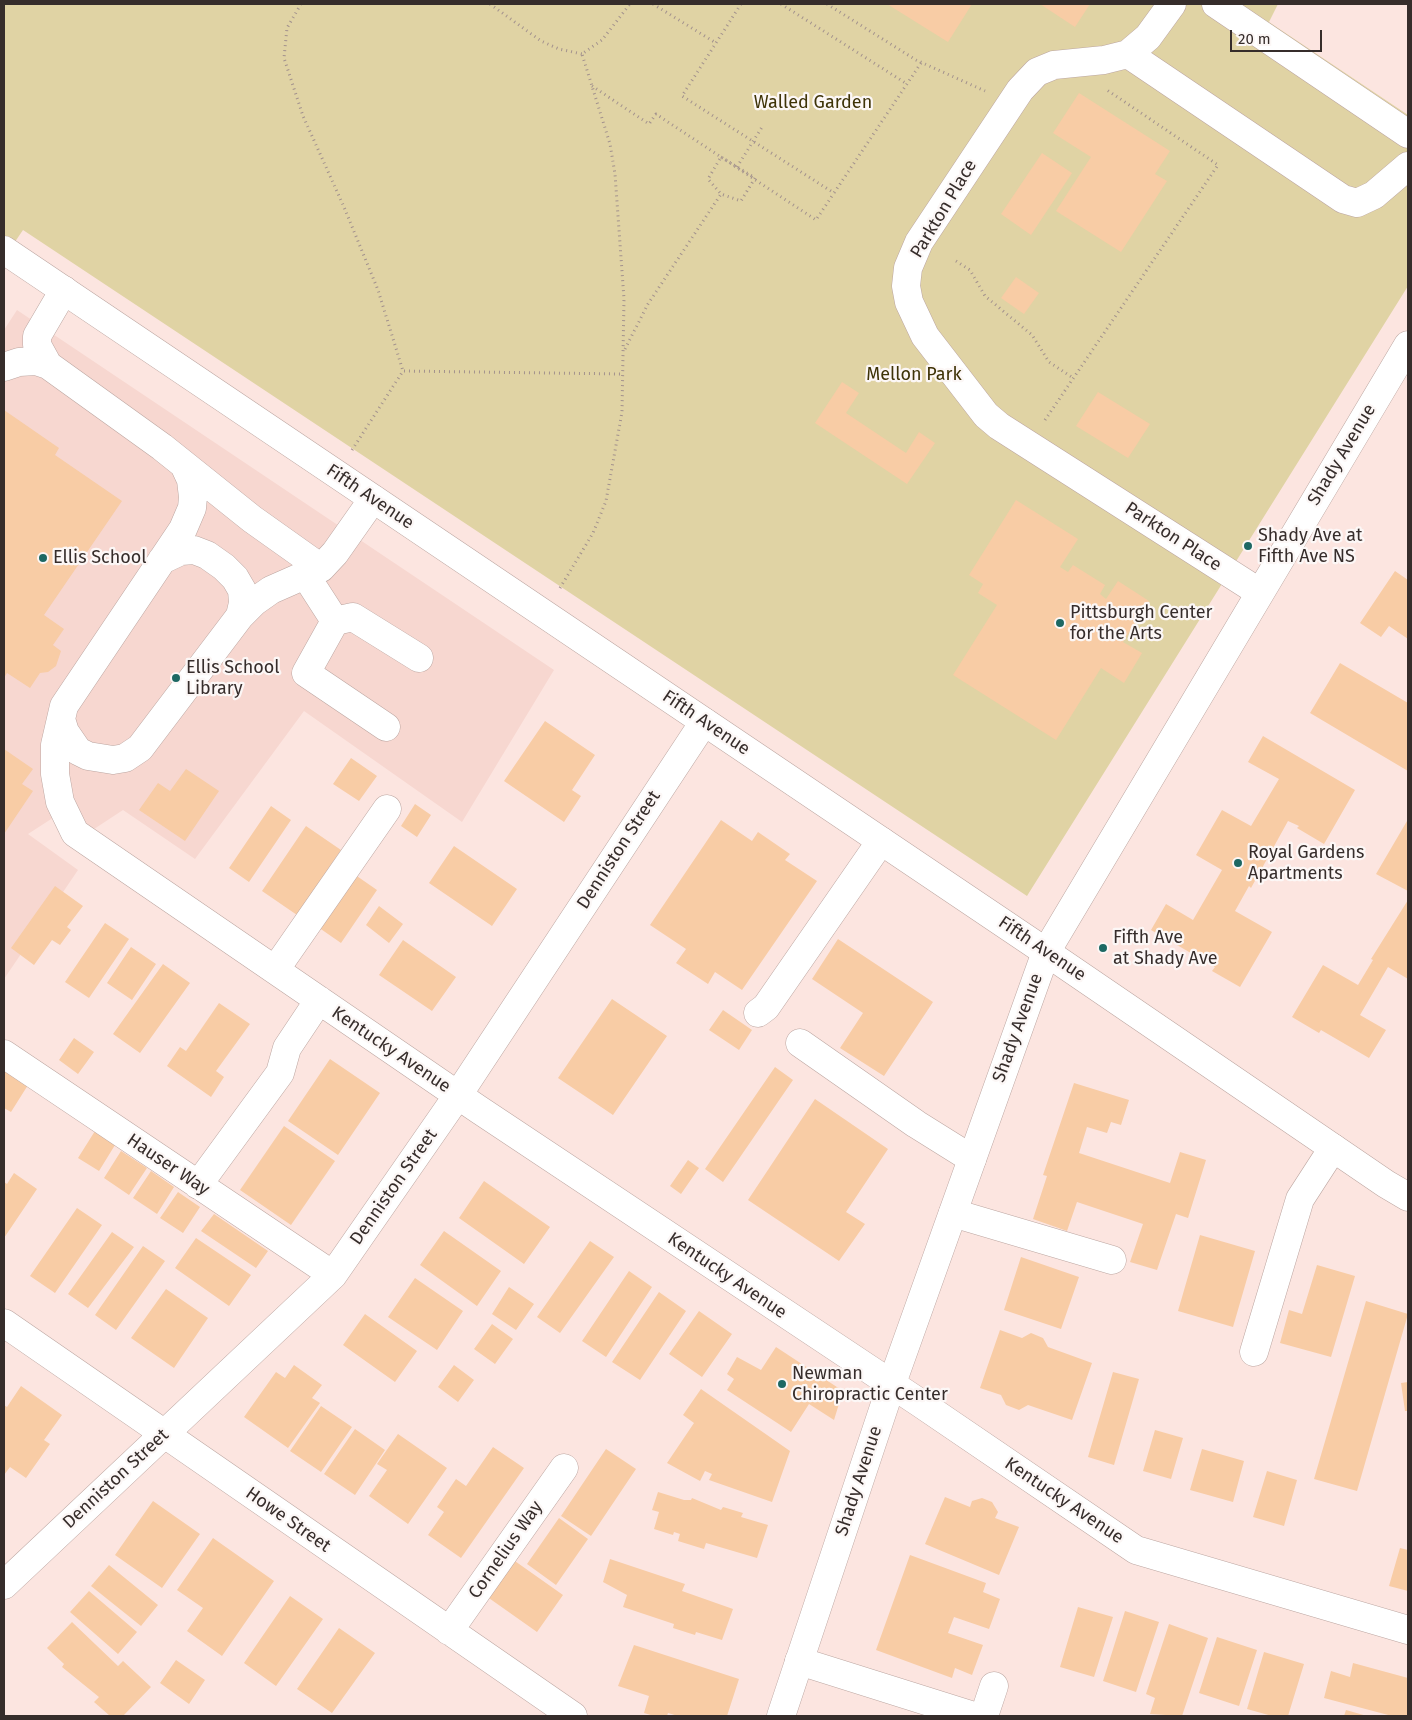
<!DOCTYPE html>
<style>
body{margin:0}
#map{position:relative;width:1412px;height:1720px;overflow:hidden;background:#fce5e0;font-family:"Fira Sans",sans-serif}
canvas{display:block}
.frame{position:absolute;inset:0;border:5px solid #362d2b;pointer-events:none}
.scale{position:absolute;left:1230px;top:30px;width:92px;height:22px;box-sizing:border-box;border:2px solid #362d2b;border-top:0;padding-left:6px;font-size:15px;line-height:18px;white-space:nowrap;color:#362d2b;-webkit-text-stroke:4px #fcf7f6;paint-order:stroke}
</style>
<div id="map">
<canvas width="1412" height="1720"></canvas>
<div class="frame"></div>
<div class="scale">20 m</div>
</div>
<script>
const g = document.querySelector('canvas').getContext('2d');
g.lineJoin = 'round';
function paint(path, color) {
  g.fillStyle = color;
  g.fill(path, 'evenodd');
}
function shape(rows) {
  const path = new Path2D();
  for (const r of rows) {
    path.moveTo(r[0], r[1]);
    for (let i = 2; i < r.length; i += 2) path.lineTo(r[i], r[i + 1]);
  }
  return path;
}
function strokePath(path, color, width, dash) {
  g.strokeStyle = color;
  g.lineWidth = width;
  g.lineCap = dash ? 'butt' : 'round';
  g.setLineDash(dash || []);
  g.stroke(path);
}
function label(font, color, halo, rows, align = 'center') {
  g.font = font + ' "Fira Sans",sans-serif';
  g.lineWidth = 4.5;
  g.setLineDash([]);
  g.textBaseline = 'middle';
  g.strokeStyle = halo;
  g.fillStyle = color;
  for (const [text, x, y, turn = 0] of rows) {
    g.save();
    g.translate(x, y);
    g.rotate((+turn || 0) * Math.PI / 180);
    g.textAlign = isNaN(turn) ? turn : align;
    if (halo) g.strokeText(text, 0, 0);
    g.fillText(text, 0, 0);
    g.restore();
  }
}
paint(shape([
 [17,310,554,670,462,822,304,711,195,859,123,810,91,831,62,812,28,834,78,870,4,979,4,330]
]), '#f7d7d0');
paint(shape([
 [4,4,1278,4,1269,22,1408,115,1408,286,1027,896,23,230,4,258]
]), '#e0d3a4');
paint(shape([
 [887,4,972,4,948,42],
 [1040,4,1090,4,1075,27],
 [1079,93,1170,151,1155,174,1167,181,1121,252,1056,211,1091,157,1053,133],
 [1042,153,1072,173,1031,235,1001,214],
 [1016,277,1039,293,1024,314,1001,298],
 [842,382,859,393,846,413,906,453,919,432,935,443,907,484,815,423],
 [1098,392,1150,424,1128,458,1076,426],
 [4,410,59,448,55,455,122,501,44,615,64,629,53,645,61,651,56,666,48,672,40,673,30,688,7,673,4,678],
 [1016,500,1078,539,1060,567,1068,572,1073,565,1105,585,1100,594,1106,599,1118,581,1149,601,1123,642,1142,653,1124,683,1101,668,1056,740,953,675,997,605,978,593,983,584,969,575],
 [1395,571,1408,580,1408,639,1389,626,1381,637,1360,623],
 [1340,663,1408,703,1408,771,1310,713],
 [545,721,595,755,572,790,581,796,564,822,504,781],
 [1263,736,1355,790,1324,844,1297,828,1299,826,1288,821,1251,888,1249,886,1235,911,1272,932,1240,987,1212,971,1215,967,1151,930,1166,904,1193,920,1222,870,1196,855,1222,810,1251,826,1279,779,1248,762],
 [4,749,33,769,22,784,33,791,4,834],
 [351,758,377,776,359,801,333,784],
 [186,769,219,791,185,841,139,810,158,783,170,791],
 [415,804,431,815,417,837,401,826],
 [271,806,291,820,249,882,229,868],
 [721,820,752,841,758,832,790,854,785,860,817,881,742,990,715,972,708,984,676,963,686,949,650,925],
 [1407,821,1408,822,1408,891,1376,874],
 [306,826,341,850,297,915,262,891],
 [454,846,517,889,492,926,429,883],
 [351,872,377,890,341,943,315,925],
 [55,886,83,906,67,927,71,930,60,945,52,940,34,965,11,948],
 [1408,900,1408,979,1388,967,1360,1015,1386,1030,1369,1058,1321,1030,1319,1033,1292,1017,1323,965,1358,985,1373,960,1371,959],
 [379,906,403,924,389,943,366,925],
 [105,923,129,939,89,998,65,982],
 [838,939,933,1002,884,1076,840,1048,863,1013,812,979],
 [403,940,456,977,432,1011,379,975],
 [131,947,156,964,132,1000,107,983],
 [163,964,190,983,140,1053,113,1034],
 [612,999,667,1036,613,1115,558,1078],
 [219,1003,250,1024,216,1071,224,1077,211,1097,167,1066,180,1047,186,1051],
 [723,1010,752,1030,739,1050,709,1030],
 [74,1038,94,1052,78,1074,59,1060],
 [330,1059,380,1093,338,1155,288,1121],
 [775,1067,793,1080,723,1182,705,1169],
 [4,1069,28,1085,11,1112,4,1108],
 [1074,1083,1129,1100,1121,1125,1111,1122,1107,1133,1087,1127,1079,1153,1170,1183,1180,1152,1206,1160,1188,1218,1176,1214,1157,1270,1130,1262,1143,1224,1077,1202,1067,1231,1033,1219,1047,1176,1043,1175],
 [815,1099,888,1149,846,1212,865,1224,839,1261,748,1200],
 [284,1126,335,1161,291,1225,240,1190],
 [95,1131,115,1145,99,1171,78,1158],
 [121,1151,147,1168,129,1195,104,1178],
 [688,1160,699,1168,681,1194,670,1186],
 [151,1171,174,1187,157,1214,133,1198],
 [14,1173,37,1189,4,1238,4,1182,7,1184],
 [484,1181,550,1227,524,1264,459,1218],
 [178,1192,200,1207,183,1233,160,1218],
 [77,1208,102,1225,55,1293,30,1276],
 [214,1214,268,1251,256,1268,201,1231],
 [444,1231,501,1271,477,1306,420,1265],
 [112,1232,134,1247,88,1308,68,1294],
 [1200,1235,1255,1251,1233,1327,1178,1311],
 [196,1238,251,1275,229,1306,175,1268],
 [590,1241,614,1257,560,1333,537,1317],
 [143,1246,165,1261,116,1330,95,1315],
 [1021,1257,1079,1277,1061,1329,1004,1310],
 [1317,1265,1355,1276,1331,1357,1280,1343,1289,1310,1302,1314],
 [629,1271,652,1287,606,1357,582,1341],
 [415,1278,463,1311,437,1350,388,1317],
 [509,1287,534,1304,516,1330,492,1314],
 [166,1289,208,1318,174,1368,131,1338],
 [659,1292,686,1311,640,1380,612,1362],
 [1366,1301,1408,1314,1357,1491,1314,1479],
 [699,1311,732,1334,702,1377,669,1354],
 [365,1314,417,1351,395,1382,343,1345],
 [492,1324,513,1339,495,1364,474,1349],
 [1000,1330,1022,1338,1031,1333,1043,1338,1048,1347,1092,1363,1072,1420,1028,1405,1019,1410,1006,1405,1001,1395,980,1388],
 [776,1347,843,1391,834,1420,809,1404,791,1432,727,1390,734,1379,727,1374,737,1357,761,1370],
 [294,1365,322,1385,312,1398,320,1403,288,1448,244,1417,276,1372,285,1378],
 [454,1365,474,1380,458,1402,438,1387],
 [1113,1372,1139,1379,1114,1465,1088,1457],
 [1408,1382,1408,1411,1405,1411,1401,1383],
 [21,1386,62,1415,44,1440,50,1444,26,1478,10,1467,4,1475,4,1405,7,1407],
 [701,1389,790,1451,772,1502,709,1480,712,1474,705,1471,700,1481,667,1463,694,1423,683,1415],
 [321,1406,352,1427,321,1472,290,1451],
 [355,1429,385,1450,355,1495,324,1474],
 [1155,1430,1183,1438,1171,1479,1143,1471],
 [398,1434,447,1468,408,1524,369,1496,387,1470,377,1464],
 [493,1447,524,1468,461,1558,428,1535,444,1512,437,1507,456,1479,466,1486],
 [606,1449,636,1469,591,1536,561,1516],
 [1202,1449,1244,1461,1233,1502,1190,1490],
 [1267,1471,1297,1480,1284,1526,1253,1517],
 [658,1492,684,1500,691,1500,692,1498,721,1510,723,1507,743,1513,741,1517,768,1525,757,1558,706,1543,704,1549,678,1541,680,1534,674,1532,673,1535,654,1529,659,1512,652,1510],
 [945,1497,970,1507,972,1501,982,1498,992,1502,998,1512,995,1518,1019,1527,999,1575,925,1544],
 [153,1501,200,1534,162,1588,115,1555],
 [559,1518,588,1539,556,1585,527,1564],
 [213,1538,274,1581,222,1656,187,1631,203,1608,177,1590],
 [1400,1548,1408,1550,1408,1591,1389,1586],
 [910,1555,986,1583,983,1592,1000,1599,989,1629,954,1617,948,1633,983,1645,972,1675,955,1668,952,1678,876,1650],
 [512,1559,563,1595,537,1632,486,1596],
 [610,1559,685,1584,682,1591,733,1609,722,1640,696,1632,695,1635,673,1628,674,1624,623,1607,627,1595,603,1582],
 [109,1565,158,1605,141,1626,91,1586],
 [89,1591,137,1632,118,1654,70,1612],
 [290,1596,323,1619,276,1686,244,1663],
 [1078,1607,1113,1617,1094,1677,1060,1667],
 [1125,1611,1159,1622,1136,1692,1103,1681],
 [72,1622,118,1666,123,1661,151,1687,123,1716,110,1716,94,1702,99,1697,62,1667,64,1664,47,1648],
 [1169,1624,1208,1638,1182,1716,1150,1714,1155,1698,1146,1694],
 [339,1628,375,1653,332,1713,297,1689],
 [1217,1637,1257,1650,1239,1706,1199,1693],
 [634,1645,739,1679,727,1716,678,1716,668,1713,667,1716,654,1716,644,1713,649,1696,618,1686],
 [1264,1652,1304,1664,1288,1716,1272,1716,1247,1709],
 [176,1660,205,1680,189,1704,160,1683],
 [1353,1663,1408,1678,1408,1716,1392,1716,1324,1698,1331,1671,1350,1677],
 [1346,1710,1367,1716,1344,1716]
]), '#f8cca5');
const minor = shape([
 [1172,4,1148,37,1128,54,1104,60,1054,65,1037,72,1020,90,919,242,908,268,906,286,909,302,925,336,986,415,999,426,1259,592],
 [1216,4,1408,134],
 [1128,54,1343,199,1357,203,1374,195,1408,166],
 [48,365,37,345,37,336,64,290],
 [4,367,19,362,36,361,48,365,162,447,252,519,321,568],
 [185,467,191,480,193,497,192,508,183,529,64,706,61,719,65,732,78,751,88,756,113,760,125,758,140,748,240,616,254,602,271,590,321,568,335,553,373,499],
 [162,560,181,551,194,550,207,555,224,567,235,578,242,590,243,603,240,616],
 [306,576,335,621,306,673,386,727],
 [335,621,353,617,419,658],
 [61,719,55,745,55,774,60,802,75,833,478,1109,920,1403,1136,1550,1408,1630],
 [275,970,387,809],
 [758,1013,766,1007,881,841],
 [800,1043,916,1124,972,1159],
 [4,1054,333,1275],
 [198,1185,280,1073,287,1048,319,1000],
 [953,1213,1112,1260],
 [4,1323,573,1716],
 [1254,1352,1300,1199,1333,1148],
 [4,1585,333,1275,458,1095,704,722],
 [449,1631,564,1468],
 [799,1661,974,1716],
 [984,1716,994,1686]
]);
const major = shape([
 [781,1716,891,1386,1046,952,1408,345]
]);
const highway = shape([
 [4,250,1046,952,1386,1184,1408,1197]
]);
strokePath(minor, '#bca6a1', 29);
strokePath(major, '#bca6a1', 29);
strokePath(highway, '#bca6a1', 29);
strokePath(shape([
 [301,4,287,28,284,58,303,116,344,207,378,290,403,371],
 [490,4,541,41,559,49,582,54],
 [653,4,716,43],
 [741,4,682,96,834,193,921,63],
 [781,4,907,84],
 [827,4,916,60,985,91],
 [592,86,649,124,656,114,816,220,834,193],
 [721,157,755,178,741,201,721,194,708,179,721,157],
 [737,167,762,127],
 [956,261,970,270,985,296,1032,335,1049,362,1073,378],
 [625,349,648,304,721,194],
 [1045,420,1218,165,1107,90],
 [352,450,403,371,623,374],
 [560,588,593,533,606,501,622,412,624,299,615,174,610,144,582,54,602,40,630,4]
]), '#a2918d', 3, [1, 4]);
strokePath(minor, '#fff', 28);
strokePath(major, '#fff', 28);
strokePath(highway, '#fff', 28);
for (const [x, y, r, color] of [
 [1248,546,5,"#1d6863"],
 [43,558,5,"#1d6863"],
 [1060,623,5,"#1d6863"],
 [176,678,5,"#1d6863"],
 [1238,863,5,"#1d6863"],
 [1103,948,5,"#1d6863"],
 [782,1384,5,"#1d6863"]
]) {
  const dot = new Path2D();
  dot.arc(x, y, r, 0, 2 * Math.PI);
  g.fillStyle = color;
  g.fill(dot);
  strokePath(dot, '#fcf7f6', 2);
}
label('18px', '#3e3307', '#fcf7f6', [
 ["Walled Garden",813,103],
 ["Mellon Park",914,375]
]);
label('18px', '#362d2b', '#fcf7f6', [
 ["Parkton Place",944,209,-59],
 ["Shady Avenue",1342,455,-59],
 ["Fifth Avenue",370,497,34],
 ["Parkton Place",1173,537,33],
 ["Fifth Avenue",706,723,34],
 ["Denniston Street",619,850,-57],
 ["Fifth Avenue",1042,949,34],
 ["Shady Avenue",1018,1028,-70],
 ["Kentucky Avenue",391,1050,34],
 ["Hauser Way",168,1165,34],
 ["Denniston Street",394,1187,-55],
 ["Kentucky Avenue",727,1276,34],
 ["Denniston Street",116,1479,-43],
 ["Shady Avenue",859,1481,-72],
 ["Kentucky Avenue",1064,1501,34],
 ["Howe Street",288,1520,35],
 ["Cornelius Way",506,1550,-55]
]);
label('18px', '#362d2b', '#fcf7f6', [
 ["Shady Ave at",1258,536],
 ["Fifth Ave NS",1258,557],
 ["Ellis School",53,558],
 ["Pittsburgh Center",1070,613],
 ["for the Arts",1070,634],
 ["Ellis School",186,668],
 ["Library",186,689],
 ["Royal Gardens",1248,853],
 ["Apartments",1248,874],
 ["Fifth Ave",1113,938],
 ["at Shady Ave",1113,959],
 ["Newman",792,1374],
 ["Chiropractic Center",792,1395]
], 'left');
</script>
